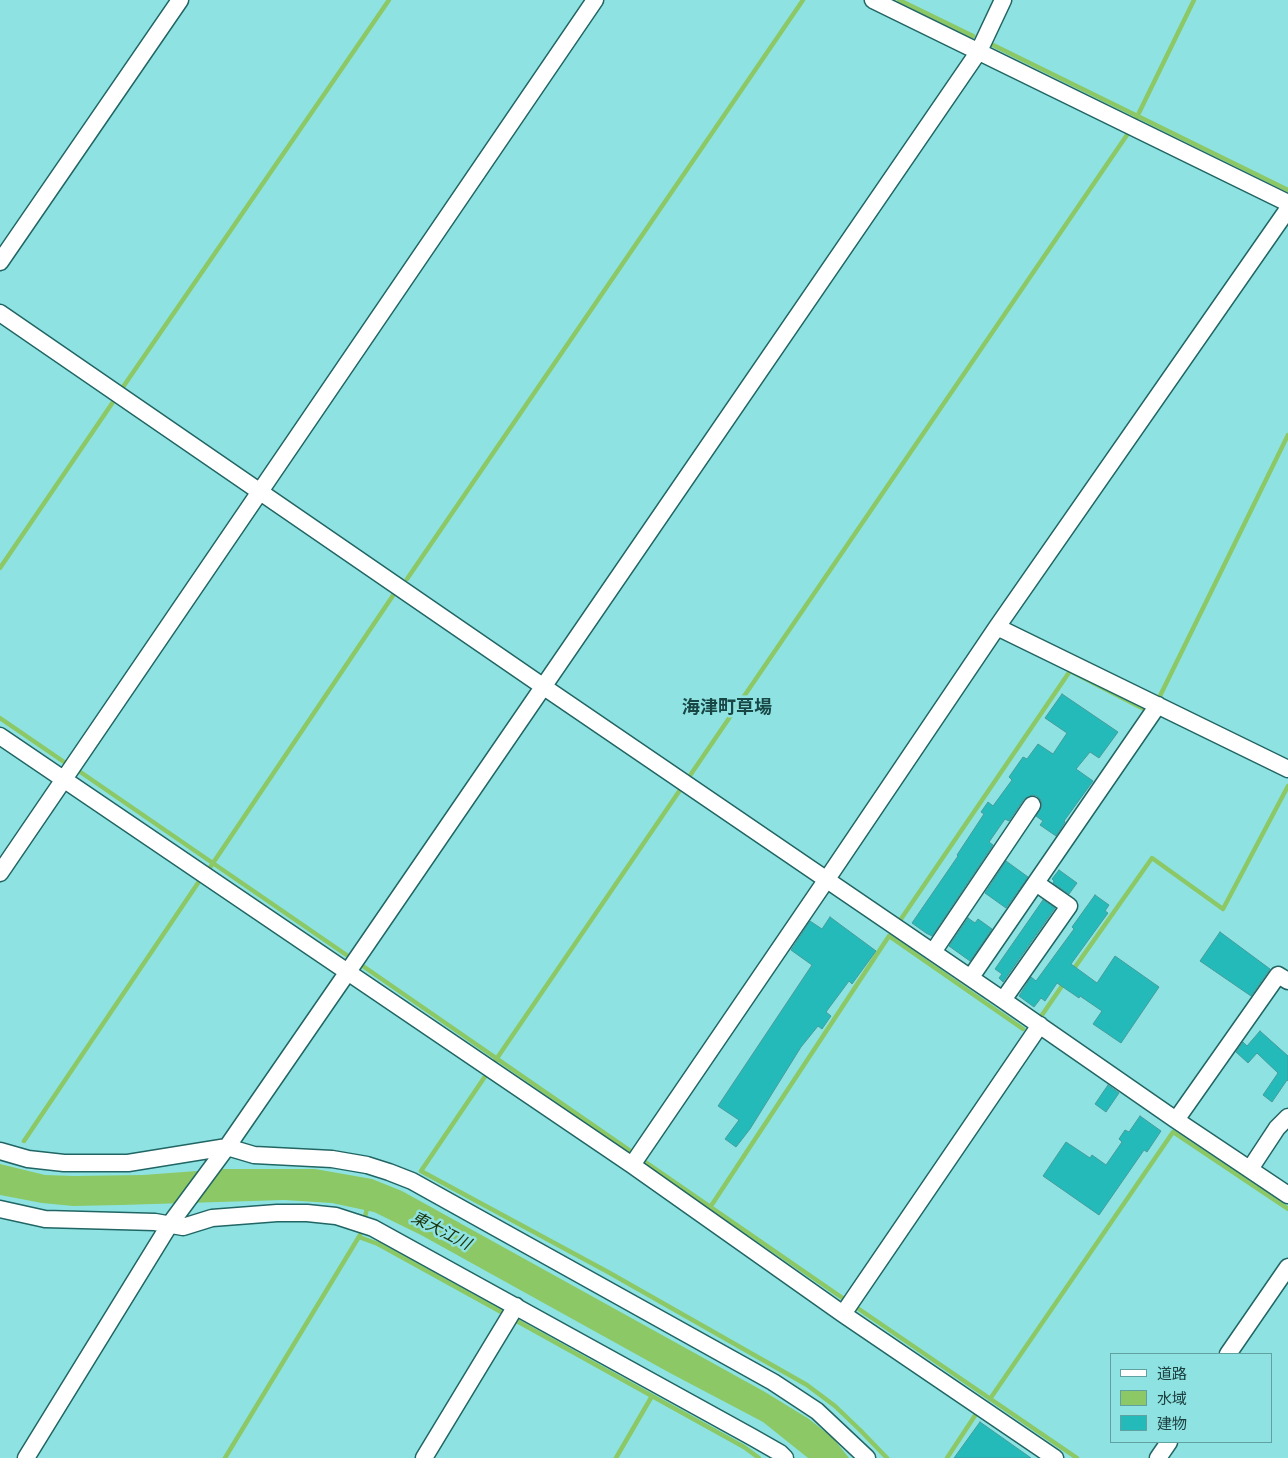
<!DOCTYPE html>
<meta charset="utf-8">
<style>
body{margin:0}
#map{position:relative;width:1288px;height:1458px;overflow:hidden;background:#8ee3e2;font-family:Cabin,"Noto Sans JP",sans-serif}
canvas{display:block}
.legend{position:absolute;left:1110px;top:1353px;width:162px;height:90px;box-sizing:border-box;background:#8ee3e2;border:1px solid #60a2a1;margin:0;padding:6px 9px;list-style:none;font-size:15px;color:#1c4040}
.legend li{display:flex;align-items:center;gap:10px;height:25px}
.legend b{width:25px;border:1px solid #60a2a1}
</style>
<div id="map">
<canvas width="1288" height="1458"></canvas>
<ul class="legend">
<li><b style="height:6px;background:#fff"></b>道路</li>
<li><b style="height:14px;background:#8cc865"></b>水域</li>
<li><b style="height:14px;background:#24bab9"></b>建物</li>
</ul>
</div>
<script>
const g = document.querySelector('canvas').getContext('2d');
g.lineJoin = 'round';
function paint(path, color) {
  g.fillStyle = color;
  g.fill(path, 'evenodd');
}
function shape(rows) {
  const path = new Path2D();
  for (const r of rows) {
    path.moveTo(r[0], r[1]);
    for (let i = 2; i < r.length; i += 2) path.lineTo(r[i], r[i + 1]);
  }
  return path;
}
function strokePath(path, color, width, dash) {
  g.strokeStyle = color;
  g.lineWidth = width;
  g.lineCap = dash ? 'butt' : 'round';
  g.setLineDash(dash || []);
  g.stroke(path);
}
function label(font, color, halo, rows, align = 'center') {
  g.font = font + ' Cabin,"Noto Sans JP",sans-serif';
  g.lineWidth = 5;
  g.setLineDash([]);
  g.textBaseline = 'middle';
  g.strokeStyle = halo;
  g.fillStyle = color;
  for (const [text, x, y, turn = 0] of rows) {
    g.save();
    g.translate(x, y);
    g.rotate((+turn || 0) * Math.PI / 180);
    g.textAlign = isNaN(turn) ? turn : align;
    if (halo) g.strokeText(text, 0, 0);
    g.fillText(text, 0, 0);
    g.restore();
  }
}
paint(shape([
 [0,1164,45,1175,74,1176,143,1175,224,1169,315,1169,372,1179,402,1191,765,1392,809,1419,833,1438,849,1458,808,1458,763,1422,670,1373,421,1235,374,1212,332,1203,284,1200,121,1205,73,1206,42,1203,0,1195]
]), '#8cc865');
strokePath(shape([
 [899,0,973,36],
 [991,44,1288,190],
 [1136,119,1194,0],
 [123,387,389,0],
 [0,568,113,402],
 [407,579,803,0],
 [1158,700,1288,435],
 [0,718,67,764],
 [76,769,348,956],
 [691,774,1129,132],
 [209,869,394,594],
 [901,919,1070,671,1144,709,1148,706],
 [360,964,632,1152],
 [1073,970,1152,858,1223,909,1288,786],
 [1042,1015,1064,983],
 [493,1064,680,790],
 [486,1075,421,1171,608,1272,807,1385,835,1406,860,1430,887,1458],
 [24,1141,200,880],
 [641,1159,844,1299],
 [711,1206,889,936,1023,1029],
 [365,1217,368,1204],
 [359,1237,378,1244,503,1313],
 [853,1305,1077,1458],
 [515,1320,744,1447,759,1458],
 [990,1399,1173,1132,1288,1209],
 [225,1458,360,1235],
 [616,1458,652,1396],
 [947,1458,978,1411]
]), '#8cc865', 4.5);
const building = shape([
 [1062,694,1118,732,1099,758,1090,752,1076,769,1093,781,1064,821,1065,822,1056,836,1040,825,1043,821,1036,816,1042,806,1041,800,1037,796,1032,795,1024,799,1009,821,1005,819,989,842,993,845,932,936,926,933,912,923,958,856,957,855,984,814,981,812,988,802,993,806,1012,780,1009,777,1023,757,1027,759,1038,744,1053,754,1067,733,1045,718,1062,694],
 [1006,861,1028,877,1006,908,985,893,1006,861],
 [1059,870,1077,883,1069,894,1053,883,1054,881,1052,879,1059,870],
 [1095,895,1109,905,1105,911,1108,913,1071,964,1097,983,1115,956,1159,987,1121,1043,1093,1024,1102,1011,1080,996,1079,998,1057,983,1045,1001,1041,998,1034,1007,1019,996,1031,977,1036,981,1074,929,1072,927,1095,895],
 [1043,900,1055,908,1003,982,999,978,1002,974,995,969,1043,900],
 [830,917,876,951,852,984,849,981,826,1012,831,1016,822,1029,818,1026,801,1047,750,1129,736,1147,725,1139,739,1120,718,1106,812,965,791,950,810,921,822,929,830,917],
 [968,918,975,923,978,919,992,929,970,961,949,946,968,918],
 [1220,932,1270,969,1251,996,1200,961,1220,932],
 [1260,1031,1288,1056,1288,1081,1287,1080,1272,1102,1263,1095,1278,1073,1257,1053,1248,1063,1236,1052,1243,1042,1247,1046,1260,1031],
 [1108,1085,1119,1093,1106,1112,1095,1104,1108,1085],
 [1140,1116,1161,1131,1147,1152,1144,1150,1099,1215,1043,1176,1066,1142,1090,1158,1092,1155,1106,1165,1122,1142,1119,1139,1125,1130,1129,1132,1140,1116],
 [980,1422,1031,1458,954,1458,980,1422]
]);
paint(building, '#24bab9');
strokePath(building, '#459c9b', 1);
const minor = shape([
 [873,0,1288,203],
 [0,262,180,0],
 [0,313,544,687,1003,1000,1176,1120,1288,1195],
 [997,627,1288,769],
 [0,736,632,1165,843,1314,1055,1458],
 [0,873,595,0],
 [933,952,1032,805],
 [971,977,1158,705],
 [1003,1000,1069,906,1036,883],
 [1176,1120,1278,975,1288,981],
 [0,1151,28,1159,64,1163,128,1163,227,1147,254,1155,332,1159,367,1165,389,1172,412,1181,773,1382,817,1411,867,1458],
 [632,1165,827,879,997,627,1288,209],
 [1250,1169,1277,1128,1288,1117],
 [0,1209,45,1219,155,1222,183,1227,212,1218,277,1213,307,1213,336,1216,373,1228,752,1437,780,1453,785,1458],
 [843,1314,1040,1025],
 [1228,1354,1288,1267],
 [26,1458,170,1224,227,1147,347,973,979,51,1003,0],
 [424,1458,516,1306],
 [1158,1458,1169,1442]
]);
strokePath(minor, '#216564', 19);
strokePath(minor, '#fff', 16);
label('italic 16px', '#1b3209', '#8ee3e2', [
 ["東大江川",441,1231,27]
]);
label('bold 18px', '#184746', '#8ee3e2', [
 ["海津町草場",727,708]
]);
</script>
